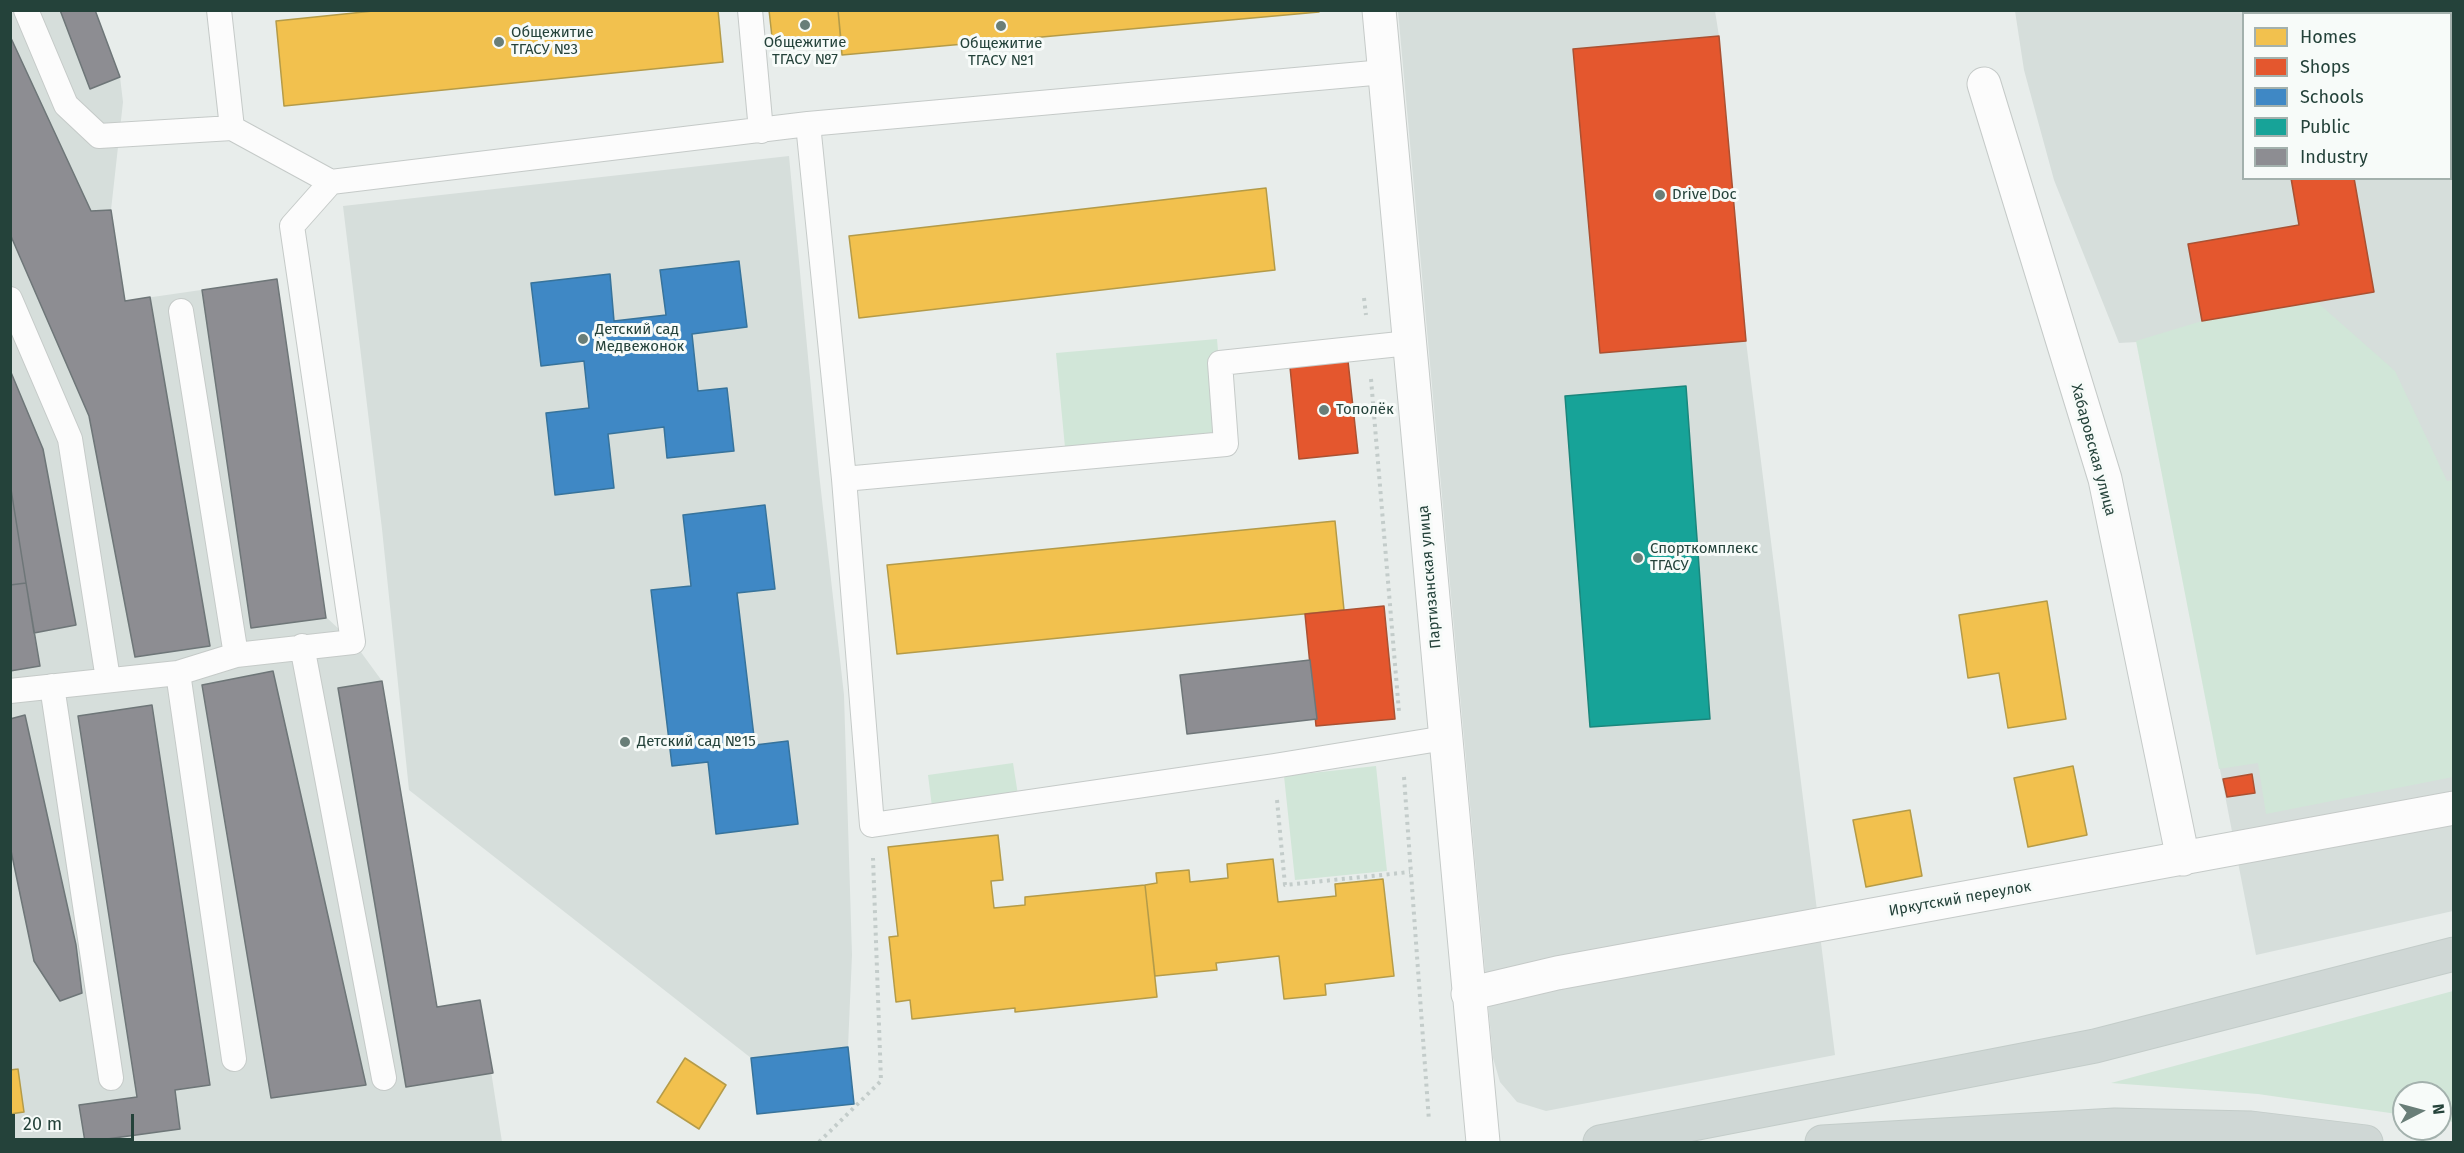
<!DOCTYPE html>
<meta charset="utf-8">
<style>
body{margin:0}
#map{position:relative;width:2464px;height:1153px;overflow:hidden;background:#e8edeb;font-family:"Fira Sans",sans-serif}
canvas{display:block}
.frame{position:absolute;inset:0;border:12px solid #24423a;pointer-events:none}
.legend{position:absolute;left:2242px;top:12px;width:210px;height:168px;box-sizing:border-box;background:#f7fbf9;border:2px solid #a3b1ad;margin:0;padding:8px 10px;list-style:none;font-size:18px;color:#24423a}
.legend li{display:flex;align-items:center;gap:12px;height:30px}
.legend b{width:30px;border:2px solid #a3b1ad}
.north{position:absolute;left:2392px;top:1081px;width:60px;height:60px;box-sizing:border-box;background:#f7fbf9;border:2px solid #a3b1ad;border-radius:50%;rotate:84deg;font-size:16px;font-weight:700;line-height:24px;text-align:center;color:#24423a}
.north::after{content:'';display:block;margin:auto;width:21px;height:27px;background:#697e78;clip-path:polygon(50% 0,100% 100%,50% 72%,0 100%)}
.scale{position:absolute;left:12px;top:1114px;width:122px;height:27px;box-sizing:border-box;border:3px solid #24423a;border-top:0;padding-left:8px;font-size:18px;line-height:21px;white-space:nowrap;color:#24423a;-webkit-text-stroke:4px #f7fbf9;paint-order:stroke}
</style>
<div id="map">
<canvas width="2464" height="1153"></canvas>
<div class="frame"></div>
<ul class="legend">
<li><b style="height:16px;background:#f2c14e"></b>Homes</li>
<li><b style="height:16px;background:#e4572e"></b>Shops</li>
<li><b style="height:16px;background:#3f88c5"></b>Schools</li>
<li><b style="height:16px;background:#17a398"></b>Public</li>
<li><b style="height:16px;background:#8d8d92"></b>Industry</li>
</ul>
<div class="north">N</div>
<div class="scale">20 m</div>
</div>
<script>
const g = document.querySelector('canvas').getContext('2d');
g.lineJoin = 'round';
function paint(path, color) {
  g.fillStyle = color;
  g.fill(path, 'evenodd');
}
function shape(rows) {
  const path = new Path2D();
  for (const r of rows) {
    path.moveTo(r[0], r[1]);
    for (let i = 2; i < r.length; i += 2) path.lineTo(r[i], r[i + 1]);
  }
  return path;
}
function strokePath(path, color, width, dash) {
  g.strokeStyle = color;
  g.lineWidth = width;
  g.lineCap = dash ? 'butt' : 'round';
  g.setLineDash(dash || []);
  g.stroke(path);
}
function label(font, color, halo, rows, align = 'center') {
  g.font = font + ' "Fira Sans",sans-serif';
  g.lineWidth = 6;
  g.setLineDash([]);
  g.textBaseline = 'middle';
  g.strokeStyle = halo;
  g.fillStyle = color;
  for (const [text, x, y, turn = 0] of rows) {
    g.save();
    g.translate(x, y);
    g.rotate((+turn || 0) * Math.PI / 180);
    g.textAlign = isNaN(turn) ? turn : align;
    if (halo) g.strokeText(text, 0, 0);
    g.fillText(text, 0, 0);
    g.restore();
  }
}
paint(shape([
 [10,11,95,11,120,77,123,102,111,210,125,301,277,279,326,617,355,644,382,681,437,1007,480,1000,502,1142,11,1142],
 [1398,11,1715,11,1719,36,1746,341,1835,1055,1546,1111,1517,1102,1500,1082,1493,1058],
 [2015,11,2453,11,2453,911,2256,955,2137,342,2119,343,2054,180,2024,70],
 [2244,14,2450,14,2450,178,2244,178],
 [789,156,819,473,844,695,852,955,848,1047,751,1058,409,790,382,529,343,206]
]), '#d6dedb');
paint(shape([
 [2317,302,2395,371,2447,481,2453,480,2453,777,2266,814,2258,763,2219,769,2136,341,2202,321],
 [1217,339,1226,444,1066,458,1056,353],
 [1013,763,1018,795,932,807,928,775],
 [1376,766,1387,871,1295,880,1284,776],
 [2453,991,2453,1122,2440,1120,2440,1093,2404,1093,2404,1115,2258,1094,2111,1083]
]), '#d1e6d8');
const homes = shape([
 [383,10,718,10,723,62,284,106,276,21,383,10],
 [769,10,838,10,841,40,773,46,769,10],
 [838,10,1319,10,1319,12,842,55,838,10],
 [1266,188,1275,270,859,318,849,236,1266,188],
 [1335,521,1344,610,897,654,887,565,1335,521],
 [2047,601,2066,719,2008,728,1999,673,1968,678,1959,615,2047,601],
 [2073,766,2087,835,2028,847,2014,778,2073,766],
 [1910,810,1922,876,1866,887,1853,820,1910,810],
 [998,835,1003,880,991,881,994,908,1025,905,1025,897,1145,885,1157,997,1015,1012,1015,1008,912,1019,910,1000,896,1002,889,937,898,936,888,847,998,835],
 [1273,859,1278,902,1336,896,1335,884,1383,879,1394,976,1325,984,1326,995,1284,999,1279,956,1216,963,1217,970,1155,976,1145,885,1157,883,1156,873,1189,870,1190,882,1228,878,1227,864,1273,859],
 [685,1058,726,1085,699,1129,657,1102,685,1058],
 [18,1069,24,1112,10,1114,10,1070,18,1069]
]);
paint(homes, '#f2c14e');
strokePath(homes, '#b49b48', 1.5);
const shops = shape([
 [1719,36,1746,341,1600,353,1573,49,1719,36],
 [2291,178,2354,178,2374,292,2202,321,2188,244,2299,225,2291,178],
 [1348,361,1358,453,1299,459,1290,367,1348,361],
 [1384,606,1395,719,1316,726,1305,614,1384,606],
 [2252,774,2255,793,2227,797,2223,779,2252,774]
]);
paint(shops, '#e4572e');
strokePath(shops, '#aa5132', 1.5);
const schools = shape([
 [739,261,747,327,692,334,698,391,727,388,734,451,667,458,664,427,608,434,614,488,555,495,546,413,589,408,584,361,541,366,531,283,610,274,614,321,666,315,660,270,739,261],
 [765,505,775,589,737,593,755,745,788,741,798,824,716,834,708,762,672,766,651,590,691,586,683,515,765,505],
 [848,1047,854,1104,757,1114,751,1058,848,1047]
]);
paint(schools, '#3f88c5');
strokePath(schools, '#37739b', 1.5);
const public = shape([
 [1686,386,1710,719,1590,727,1565,396,1686,386]
]);
paint(public, '#17a398');
strokePath(public, '#1b867c', 1.5);
const industry = shape([
 [60,10,95,10,120,77,90,89,60,10],
 [10,36,91,211,111,210,125,301,150,297,210,646,135,657,89,416,10,234,10,36],
 [277,279,326,618,251,628,202,290,277,279],
 [10,370,43,449,76,625,34,633,10,483,10,370],
 [10,483,26,583,10,585,10,483],
 [26,583,40,666,10,671,10,585,26,583],
 [1310,660,1317,719,1187,734,1180,675,1310,660],
 [273,671,366,1085,271,1098,202,685,273,671],
 [382,681,437,1007,480,1000,493,1073,406,1087,338,688,382,681],
 [152,705,210,1085,175,1090,180,1129,85,1142,79,1105,137,1097,78,716,152,705],
 [25,715,76,945,82,993,60,1001,34,961,10,846,10,719,25,715]
]);
paint(industry, '#8d8d92');
strokePath(industry, '#6e7678', 1.5);
const lane = shape([
 [26,10,66,105,99,136,232,128],
 [219,10,232,128,331,182],
 [750,10,761,131],
 [808,124,844,479,872,825,1274,766,1445,738],
 [10,299,70,439,108,679],
 [181,311,236,655],
 [844,479,1226,444,1220,363,1409,343],
 [302,646,384,1078],
 [178,673,234,1059],
 [52,686,111,1078],
 [10,691,178,673,236,655,353,642,292,226,331,182,808,124,1384,72]
]);
const street = shape([
 [1379,10,1483,1142],
 [1984,84,2105,479,2183,859],
 [1468,994,1557,973,2454,808]
]);
const primary = shape([
 [1600,1142,2095,1046,2454,954],
 [1822,1142,2115,1125,2251,1128,2366,1142]
]);
strokePath(lane, '#c5cac8', 26);
strokePath(street, '#c5cac8', 35);
strokePath(primary, '#c3ccc9', 35);
strokePath(shape([
 [1364,298,1366,315],
 [1371,379,1399,712],
 [1404,777,1429,1121],
 [1277,800,1285,885,1410,872],
 [819,1142,881,1081,873,858]
]), '#c3ccca', 4, [3, 4.5]);
strokePath(lane, '#fcfcfc', 24);
strokePath(street, '#fcfcfc', 33);
strokePath(primary, '#cfd7d5', 33);
for (const [x, y, r, color] of [
 [805,25,6,"#697e78"],
 [1001,26,6,"#697e78"],
 [499,42,6,"#697e78"],
 [1660,195,6,"#697e78"],
 [583,339,6,"#697e78"],
 [1324,410,6,"#697e78"],
 [1638,558,6,"#697e78"],
 [625,742,6,"#697e78"]
]) {
  const dot = new Path2D();
  dot.arc(x, y, r, 0, 2 * Math.PI);
  g.fillStyle = color;
  g.fill(dot);
  strokePath(dot, '#f7fbf9', 2);
}
label('15px', '#24423a', '#f7fbf9', [
 ["Общежитие",511,33],
 ["ТГАСУ №3",511,50],
 ["Общежитие",805,43,"center"],
 ["ТГАСУ №7",805,60,"center"],
 ["Общежитие",1001,44,"center"],
 ["ТГАСУ №1",1001,61,"center"],
 ["Drive Doc",1672,195],
 ["Детский сад",595,330],
 ["Медвежонок",595,347],
 ["Тополёк",1336,410],
 ["Спорткомплекс",1650,549],
 ["ТГАСУ",1650,566],
 ["Детский сад №15",637,742]
], 'left');
label('15px', '#24423a', '#f7fbf9', [
 ["Хабаровская улица",2093,450,75],
 ["Партизанская улица",1430,577,-95],
 ["Иркутский переулок",1960,899,-10]
]);
</script>
